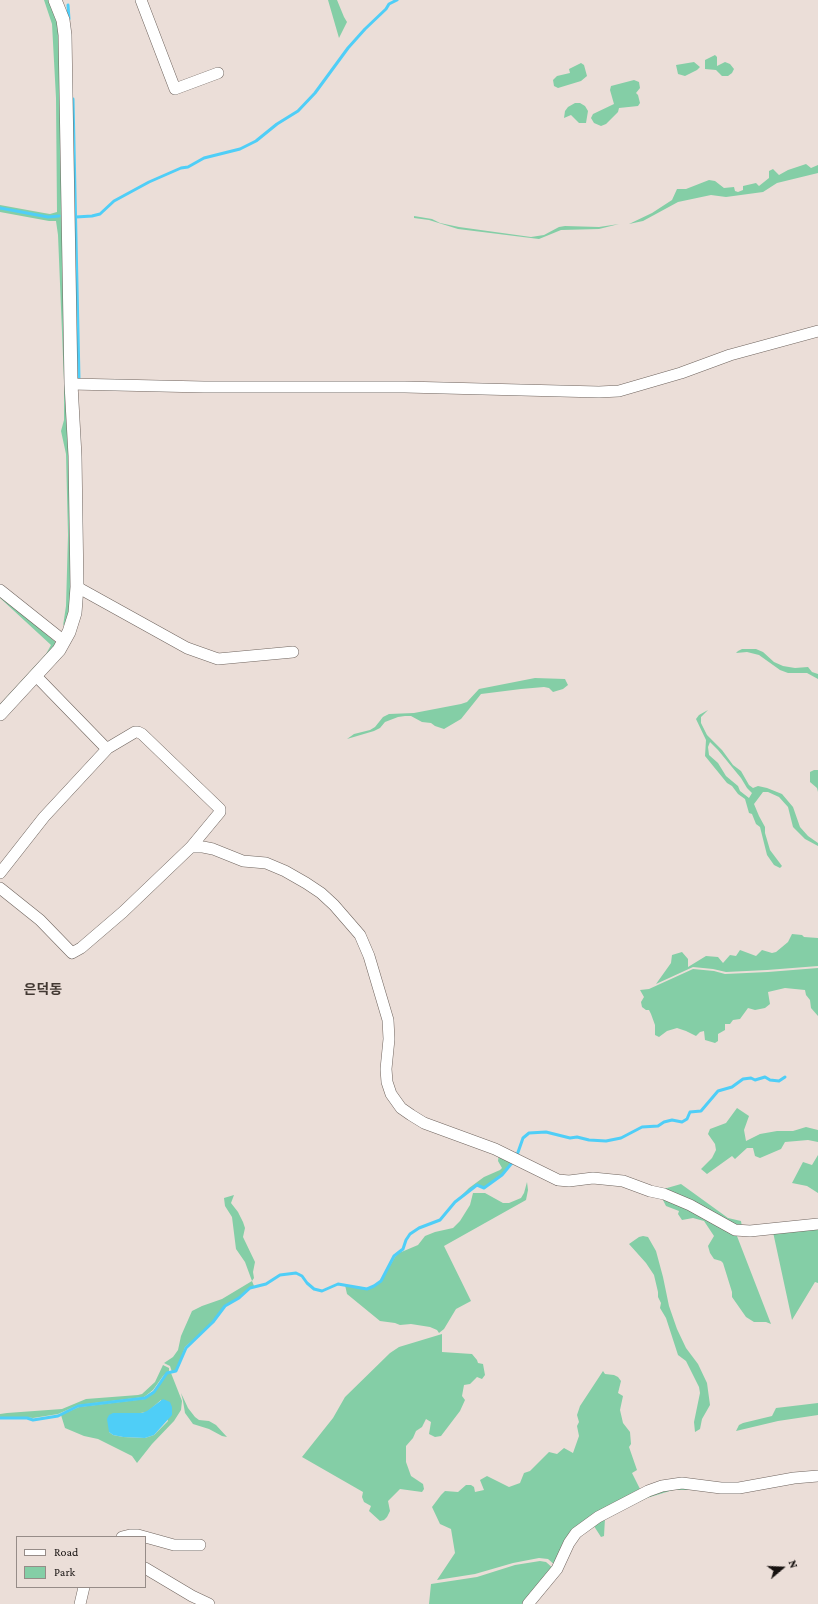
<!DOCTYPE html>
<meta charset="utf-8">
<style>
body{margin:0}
#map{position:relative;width:818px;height:1604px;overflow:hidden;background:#ebded8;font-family:"Crimson Pro",serif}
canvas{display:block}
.legend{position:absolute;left:16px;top:1536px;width:130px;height:52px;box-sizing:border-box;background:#ebded8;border:1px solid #968c88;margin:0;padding:5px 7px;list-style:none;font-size:12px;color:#171210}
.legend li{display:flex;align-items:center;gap:8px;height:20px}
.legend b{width:20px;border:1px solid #968c88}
.north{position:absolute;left:762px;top:1548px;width:40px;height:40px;-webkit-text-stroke:3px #ebded8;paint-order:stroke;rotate:71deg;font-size:11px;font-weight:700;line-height:16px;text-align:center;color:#171210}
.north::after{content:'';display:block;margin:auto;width:14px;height:18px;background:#171210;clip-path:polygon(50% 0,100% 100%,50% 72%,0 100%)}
</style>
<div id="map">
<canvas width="818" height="1604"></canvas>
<ul class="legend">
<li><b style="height:5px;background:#fff"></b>Road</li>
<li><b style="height:11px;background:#84cea6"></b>Park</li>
</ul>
<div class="north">N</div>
</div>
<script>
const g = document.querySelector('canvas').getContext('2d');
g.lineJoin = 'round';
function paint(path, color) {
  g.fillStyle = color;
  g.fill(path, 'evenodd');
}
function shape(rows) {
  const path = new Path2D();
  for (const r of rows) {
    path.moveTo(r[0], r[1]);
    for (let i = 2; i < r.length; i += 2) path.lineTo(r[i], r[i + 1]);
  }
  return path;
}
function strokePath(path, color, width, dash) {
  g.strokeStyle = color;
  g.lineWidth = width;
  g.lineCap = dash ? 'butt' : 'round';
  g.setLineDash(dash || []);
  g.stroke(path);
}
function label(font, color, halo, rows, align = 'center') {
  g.font = font + ' "Crimson Pro","Noto Sans KR",serif';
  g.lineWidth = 4;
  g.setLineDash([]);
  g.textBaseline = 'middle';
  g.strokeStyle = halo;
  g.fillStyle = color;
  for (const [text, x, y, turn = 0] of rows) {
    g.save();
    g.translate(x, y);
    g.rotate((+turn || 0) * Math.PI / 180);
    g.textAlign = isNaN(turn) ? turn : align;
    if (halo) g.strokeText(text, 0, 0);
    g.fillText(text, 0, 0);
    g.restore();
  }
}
paint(shape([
 [44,0,49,0,59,27,72,584,71,602,66,621,63,626,66,606,68,535,66,454,61,431,64,420,64,381,58,235,56,221,49,221,0,212,0,205,44,213,50,214,57,212,56,98,52,24],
 [328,0,337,0,344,17,347,22,339,38],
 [715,55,717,57,717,66,725,62,730,64,734,69,732,73,728,76,722,76,716,70,705,69,705,60],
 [694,62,700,67,697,70,685,76,678,74,676,65],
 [581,63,584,65,587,76,581,81,558,88,554,86,553,80,557,76,570,73,569,69],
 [634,80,639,82,640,88,636,93,638,95,640,103,638,106,619,108,618,112,606,124,601,126,594,123,591,118,593,114,614,104,610,90,611,86],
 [575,103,580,103,585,106,588,111,586,123,579,123,571,115,564,118,565,111,568,107],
 [806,164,811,168,818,165,818,173,777,183,763,192,726,197,711,195,678,202,643,221,629,224,652,213,672,200,677,189,686,189,709,180,715,181,724,188,734,187,735,191,738,192,743,190,743,186,756,183,759,186,769,178,769,171,773,169,779,175,788,170],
 [414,216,432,219,440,223,459,227,531,237,544,235,559,227,565,226,599,227,619,224,599,229,561,230,539,239,458,229,429,220,414,218],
 [0,595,59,645,0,709,0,704,46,654,51,645,0,598],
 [742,649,756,649,763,652,774,662,783,666,795,668,808,667,812,672,818,674,818,679,807,673,788,673,780,670,759,655,747,652,736,653,738,651],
 [535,678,565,679,568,685,563,689,553,692,549,688,544,687,521,689,481,694,461,719,444,729,435,726,431,723,422,722,411,716,405,716,398,717,385,722,380,728,374,731,347,739,354,734,370,730,375,727,383,717,389,714,414,713,461,704,467,702,479,689],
 [708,710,701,717,701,723,707,735,722,750,733,765,741,771,749,785,753,788,758,786,767,788,782,794,793,807,800,827,808,836,818,843,818,846,805,839,793,827,788,807,779,797,768,792,763,792,754,804,759,816,765,827,765,833,770,850,782,866,780,868,774,865,767,855,760,827,756,824,752,814,749,813,745,799,738,794,732,786,727,783,705,756,706,740,696,719,699,715],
 [710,742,718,750,741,778,747,788,752,793,749,798,740,791,738,786,726,776,718,763,709,755,708,747],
 [814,770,818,770,818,792,817,788,810,782,810,772],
 [792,934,802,935,804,937,818,938,818,966,767,970,726,972,713,969,693,967,656,984,671,963,672,955,682,952,688,959,688,967,706,956,718,957,723,963,730,955,736,956,740,950,756,956,762,950,772,953,776,952,788,942],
 [818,968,818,1016,811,1008,810,1000,806,995,805,990,785,988,768,992,770,1004,765,1008,755,1010,748,1008,740,1019,733,1020,730,1024,725,1024,725,1030,718,1034,718,1041,715,1043,705,1040,704,1031,700,1032,696,1036,686,1031,677,1028,667,1031,659,1037,655,1035,655,1025,651,1014,649,1010,646,1010,642,1007,641,1002,644,997,640,990,649,989,693,969,714,971,725,974,768,972],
 [737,1108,749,1116,744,1130,746,1141,760,1134,777,1131,793,1131,806,1127,818,1130,818,1142,808,1140,785,1142,781,1149,760,1158,755,1156,753,1148,747,1148,735,1159,732,1156,707,1174,701,1169,712,1158,716,1150,715,1144,708,1134,710,1129,726,1123],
 [499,1154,514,1160,502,1174,484,1187,477,1185,468,1193,461,1196,469,1188,484,1177,500,1170,502,1168,498,1161],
 [818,1155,818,1193,807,1186,792,1183,803,1162,812,1165],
 [527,1182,528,1190,526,1200,444,1246,471,1301,456,1309,444,1329,439,1333,437,1330,430,1327,411,1324,400,1325,395,1323,380,1321,347,1294,345,1285,367,1289,374,1287,381,1281,395,1257,399,1253,418,1245,425,1236,435,1232,453,1228,460,1221,470,1205,473,1193,485,1193,503,1203,509,1203,521,1198,524,1193],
 [681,1184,728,1218,741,1221,742,1227,660,1190],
 [234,1195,231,1203,238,1212,243,1222,245,1228,243,1237,255,1262,253,1272,254,1278,252,1281,254,1286,250,1288,239,1298,225,1306,213,1322,185,1347,176,1371,172,1372,170,1366,164,1363,173,1357,178,1350,181,1336,192,1311,202,1306,222,1299,252,1281,245,1262,236,1249,232,1217,225,1206,224,1198],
 [661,1196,735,1231,771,1324,766,1322,754,1322,746,1317,732,1297,732,1292,723,1263,721,1261,714,1259,710,1253,708,1246,714,1236,704,1221,693,1218,682,1220,678,1214,679,1211,666,1206],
 [818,1226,818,1283,815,1282,792,1320,773,1232],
 [643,1236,648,1237,656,1251,663,1277,669,1306,677,1329,686,1348,698,1364,707,1383,710,1405,702,1419,700,1429,695,1432,694,1422,700,1393,699,1387,686,1361,678,1355,666,1318,660,1308,661,1303,658,1297,658,1292,654,1275,646,1263,629,1244,639,1237],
 [442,1334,442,1352,472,1354,477,1360,478,1363,483,1364,485,1375,482,1379,477,1377,470,1384,464,1385,462,1396,465,1400,460,1411,441,1436,435,1437,429,1434,431,1422,426,1419,422,1427,416,1431,413,1438,406,1446,406,1462,411,1476,423,1484,424,1489,422,1492,400,1489,388,1501,390,1511,387,1517,384,1520,380,1521,369,1511,371,1506,364,1502,362,1497,363,1492,302,1457,333,1418,345,1397,390,1353,399,1347],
 [163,1365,169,1368,169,1371,163,1376,153,1390,144,1397,78,1405,58,1414,33,1418,25,1417,0,1417,0,1414,7,1413,62,1409,86,1399,138,1395,142,1394,155,1382],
 [603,1371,605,1374,614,1375,618,1377,621,1381,618,1393,623,1396,620,1410,623,1423,630,1432,631,1444,629,1447,637,1470,632,1473,641,1491,598,1513,556,1566,548,1559,539,1558,513,1563,475,1574,437,1580,455,1553,451,1529,440,1524,432,1507,441,1495,445,1491,458,1492,466,1485,471,1485,474,1487,475,1492,484,1490,480,1480,487,1476,509,1487,520,1483,524,1473,530,1471,549,1452,557,1454,564,1448,573,1453,579,1436,577,1426,579,1422,577,1415,580,1406],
 [171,1373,182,1401,181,1410,174,1421,152,1444,137,1463,132,1456,98,1439,84,1436,65,1428,61,1415,79,1407,145,1399,154,1392,167,1374],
 [161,1400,168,1421,154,1435,145,1438,123,1437,113,1435,109,1432,134,1414,147,1412],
 [181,1393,188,1408,195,1417,199,1420,209,1421,216,1425,227,1437,222,1436,209,1429,193,1424,185,1413,183,1401],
 [818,1403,818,1415,778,1421,736,1431,739,1425,743,1423,772,1416,776,1408],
 [674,1487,697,1490,673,1490,647,1498,605,1518,604,1536,601,1537,592,1523,620,1507],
 [540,1561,546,1562,554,1569,524,1604,429,1604,431,1584,477,1577,515,1565]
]), '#84cea6');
paint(shape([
 [163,1399,170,1402,172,1407,172,1415,154,1435,145,1438,123,1437,113,1435,109,1432,107,1419,109,1415,113,1413,142,1413,147,1411]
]), '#4fcef7');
strokePath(shape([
 [68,5,69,19],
 [73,99,79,379],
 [0,208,48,217,59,216],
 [76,217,92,216,100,214,114,201,149,182,181,168,188,167,204,158,240,149,256,141,277,124,298,111,315,93,348,48,365,29,386,9,389,4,397,0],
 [0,1418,27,1418,33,1420,58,1416,78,1406,145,1398,154,1392,167,1373,176,1371,186,1348,213,1322,225,1306,239,1298,250,1288,266,1284,280,1275,296,1273,302,1276,307,1283,314,1289,322,1291,338,1284,367,1289,374,1286,381,1281,394,1256,403,1249,406,1240,410,1234,419,1228,440,1220,455,1202,477,1185,484,1188,502,1175,516,1158,523,1138,529,1133,546,1132,570,1138,577,1137,589,1140,606,1141,621,1138,642,1127,658,1126,664,1122,672,1120,682,1122,687,1119,690,1112,701,1111,718,1091,732,1087,743,1079,751,1078,755,1080,765,1077,770,1080,779,1081,785,1077]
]), '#4fcef7', 3);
const minor = shape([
 [141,0,175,89,218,73],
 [71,384,204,387,405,387,599,392,619,391,681,373,730,355,818,331],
 [77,587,187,648,218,659,293,652],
 [0,590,64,641],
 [191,847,203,847,213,849,243,861,266,863,285,871,306,883,321,893,334,905,360,935,369,956,388,1020,389,1039,386,1069,387,1082,391,1094,401,1108,411,1115,424,1123,495,1149,558,1180,569,1181,593,1178,623,1181,650,1191,664,1194,690,1205,735,1230,750,1231,818,1224],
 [0,873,44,817,108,748],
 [0,888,40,920,72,953,81,948,123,912,191,847,220,812,220,809,142,734,138,732,135,732,108,748,104,746,36,676],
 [122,1537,130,1535,138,1535,174,1545,200,1545],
 [145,1568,192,1596,209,1604],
 [80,1604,84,1587],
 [528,1604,557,1569,569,1543,576,1533,598,1517,648,1491,662,1486,682,1483,721,1488,739,1488,794,1478,818,1476]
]);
const major = shape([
 [0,714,59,650,69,632,75,613,77,587,75,456,71,384,65,35,63,20,55,0]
]);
strokePath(minor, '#6f645e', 12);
strokePath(major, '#6f645e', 14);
strokePath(minor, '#fff', 11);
strokePath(major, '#fff', 13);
label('bold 14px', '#423832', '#ebded8', [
 ["은덕동",43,990]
]);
</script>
